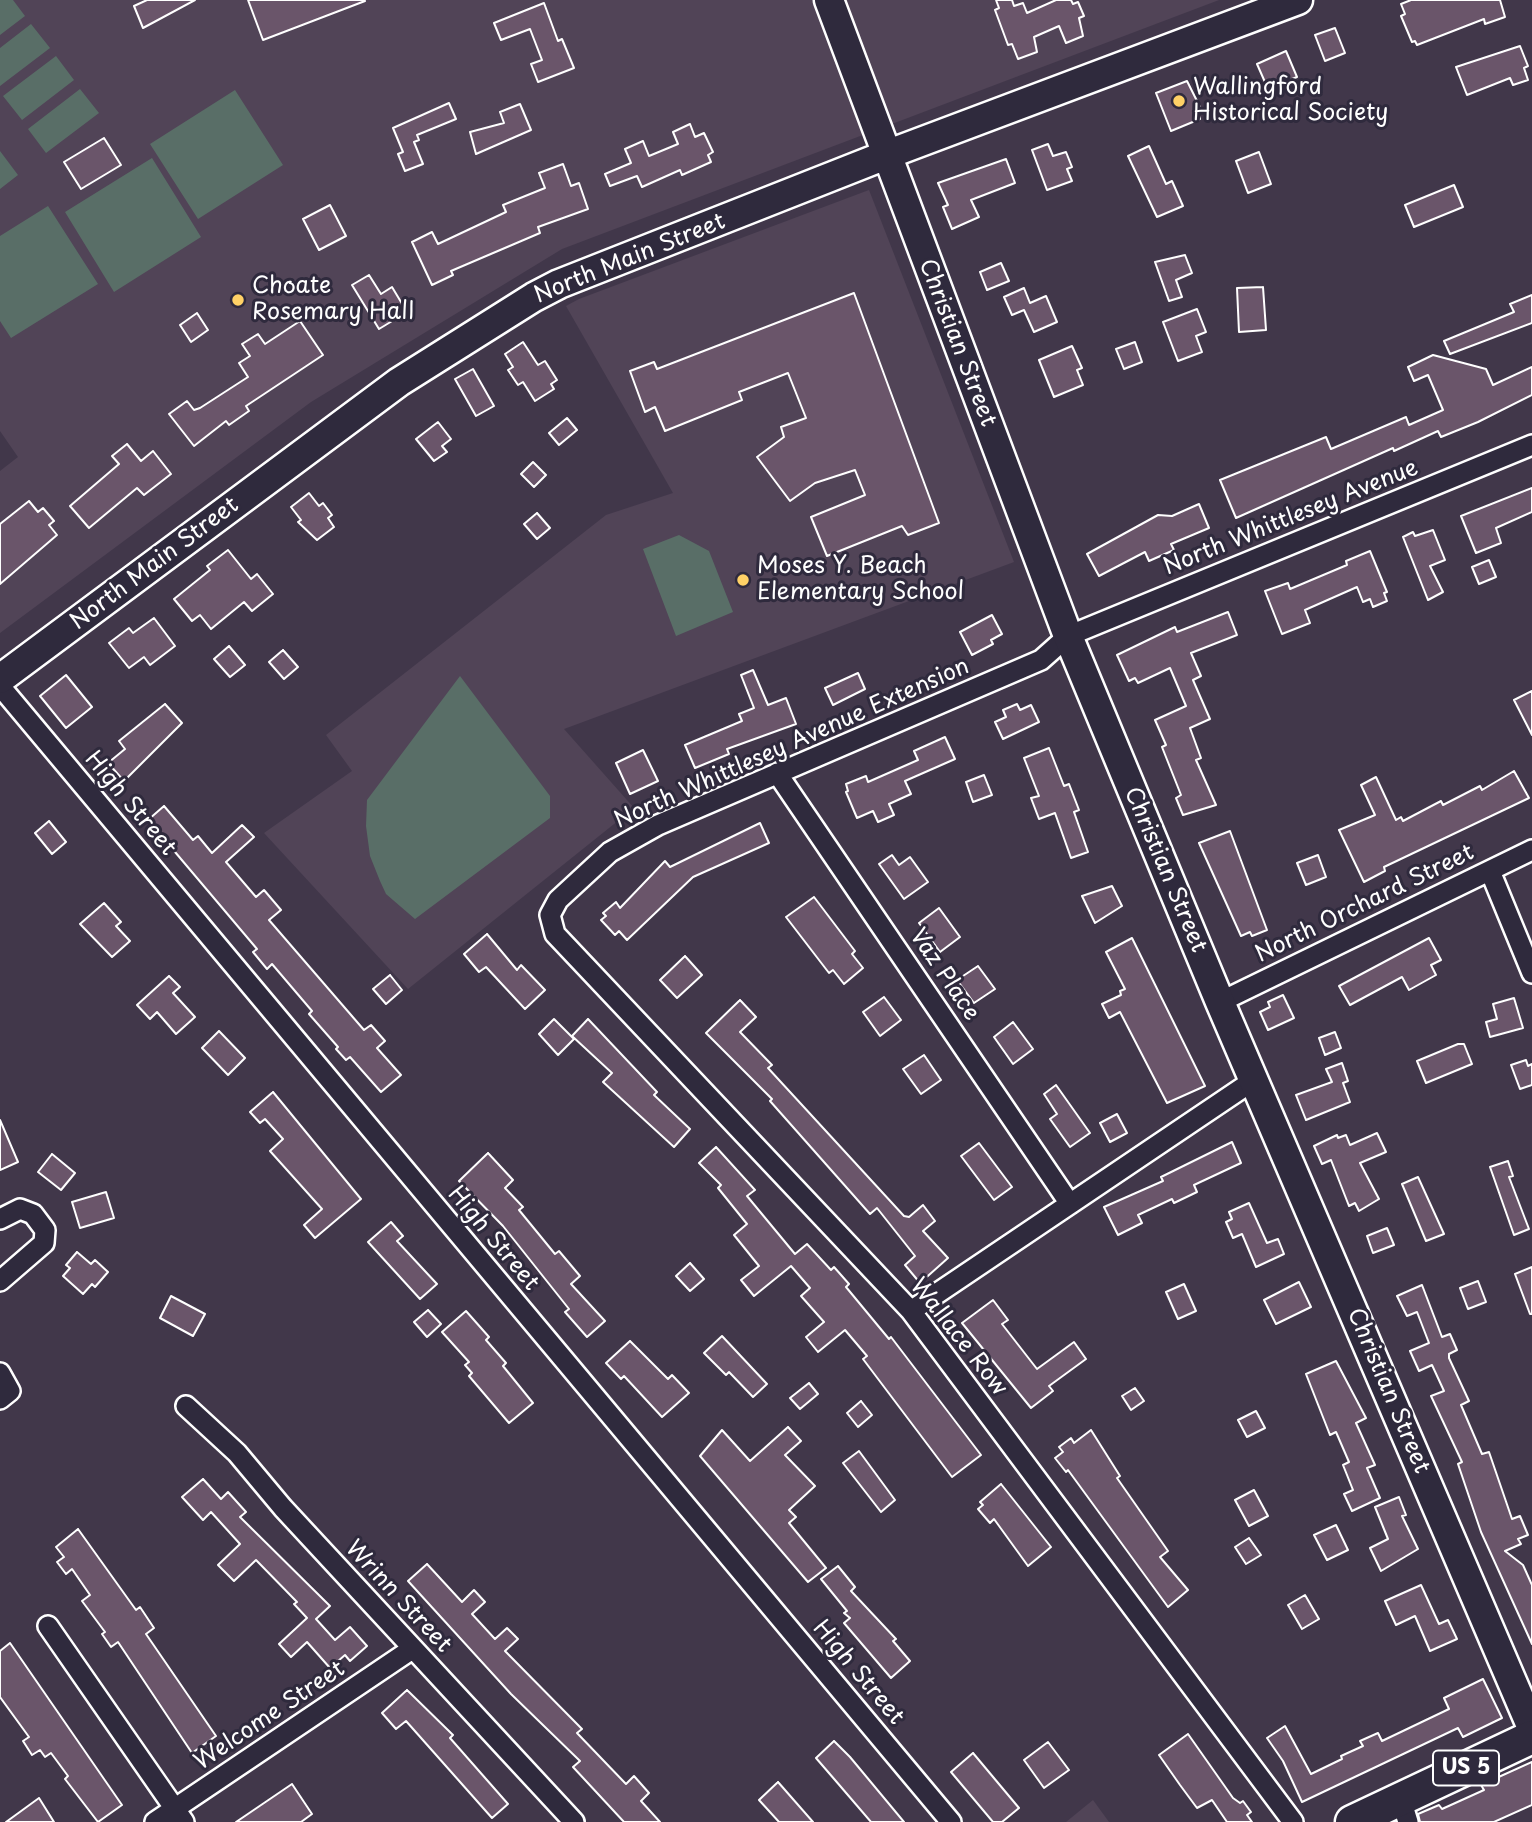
<!DOCTYPE html>
<style>
body{margin:0}
canvas{display:block;background:#41374a}
</style>
<canvas width="1532" height="1822"></canvas>
<script>
const g = document.querySelector('canvas').getContext('2d');
g.lineJoin = 'round';
function paint(path, color) {
  g.fillStyle = color;
  g.fill(path, 'evenodd');
}
function shape(rows) {
  const path = new Path2D();
  for (const r of rows) {
    path.moveTo(r[0], r[1]);
    for (let i = 2; i < r.length; i += 2) path.lineTo(r[i], r[i + 1]);
  }
  return path;
}
function strokePath(path, color, width, dash) {
  g.strokeStyle = color;
  g.lineWidth = width;
  g.lineCap = dash ? 'butt' : 'round';
  g.setLineDash(dash || []);
  g.stroke(path);
}
function label(font, color, halo, rows, align = 'center') {
  g.font = font + ' "Playpen Sans",sans-serif';
  g.lineWidth = 6;
  g.setLineDash([]);
  g.textBaseline = 'middle';
  g.strokeStyle = halo;
  g.fillStyle = color;
  for (const [text, x, y, turn = 0] of rows) {
    g.save();
    g.translate(x, y);
    g.rotate((+turn || 0) * Math.PI / 180);
    g.textAlign = isNaN(turn) ? turn : align;
    if (halo) g.strokeText(text, 0, 0);
    g.fillText(text, 0, 0);
    g.restore();
  }
}
paint(shape([
 [0,0,1219,0,562,249,311,402,0,633,0,471,18,457,0,431],
 [869,190,1014,562,564,729,634,808,408,989,264,833,352,771,326,735,606,515,673,493,566,306,579,299],
 [1093,1800,1109,1822,1066,1822]
]), '#514457');
paint(shape([
 [0,0,13,0,25,16,0,35],
 [31,24,50,48,0,86,0,48],
 [56,56,74,80,22,120,3,96],
 [80,89,99,113,46,153,28,129],
 [235,90,283,165,198,219,150,144],
 [0,151,18,175,0,189],
 [152,158,201,237,114,292,65,212],
 [48,206,98,284,11,338,0,321,0,236],
 [679,535,709,551,733,612,676,636,643,549],
 [460,676,550,796,550,818,415,919,386,894,380,881,370,856,366,826,367,800]
]), '#596e67');
const building = shape([
 [147,0,195,0,143,28,134,6,147,0],
 [248,0,364,0,365,1,263,40,248,0],
 [996,0,1012,0,1014,6,1023,3,1027,13,1056,0,1071,0,1073,4,1078,2,1084,16,1079,18,1083,36,1066,43,1059,26,1034,37,1037,52,1018,59,1012,44,1008,45,995,10,999,8,996,0],
 [1411,0,1500,0,1505,17,1485,24,1484,19,1417,45,1415,41,1412,42,1401,16,1405,14,1401,4,1411,0],
 [544,3,558,41,562,39,574,68,538,82,531,64,542,60,530,29,501,40,494,23,544,3],
 [1335,28,1345,53,1325,61,1315,35,1335,28],
 [1520,46,1528,66,1524,68,1528,80,1513,85,1510,78,1467,95,1456,67,1520,46],
 [1286,51,1297,77,1268,89,1257,64,1286,51],
 [1187,81,1201,109,1197,110,1200,119,1171,131,1156,93,1187,81],
 [449,103,456,119,417,135,419,140,414,142,423,164,405,171,398,154,403,152,393,128,449,103],
 [520,104,531,130,476,154,470,132,504,123,500,112,520,104],
 [690,124,695,137,704,133,713,152,708,155,711,162,682,175,680,170,642,187,637,176,610,186,605,174,631,163,625,149,643,141,649,156,678,144,673,132,690,124],
 [104,138,121,165,81,189,64,162,104,138],
 [1048,144,1053,156,1066,152,1072,167,1067,169,1072,181,1047,190,1032,150,1048,144],
 [1149,146,1166,184,1172,181,1183,206,1157,217,1128,156,1149,146],
 [1259,152,1271,184,1248,193,1236,161,1259,152],
 [1006,159,1015,183,971,200,979,217,952,229,943,207,948,205,938,183,1006,159],
 [563,164,571,186,579,183,588,209,538,227,540,233,451,271,453,275,432,285,412,242,432,232,438,244,506,212,503,205,545,188,539,173,563,164],
 [1454,185,1463,207,1414,227,1405,205,1454,185],
 [330,205,346,236,319,250,303,219,330,205],
 [1185,255,1192,273,1176,280,1182,297,1169,301,1155,262,1185,255],
 [1001,263,1009,281,987,290,980,272,1001,263],
 [369,275,381,294,392,287,407,312,379,329,352,285,369,275],
 [1263,287,1266,330,1239,332,1237,288,1263,287],
 [1024,288,1030,303,1046,296,1057,322,1034,332,1024,310,1012,315,1004,297,1024,288],
 [854,293,939,523,908,535,902,526,827,556,811,517,865,495,855,470,815,483,790,501,757,457,784,437,781,427,806,418,788,373,739,392,742,400,665,431,655,407,645,412,630,371,654,362,657,369,854,293],
 [1532,295,1532,323,1450,354,1444,341,1514,312,1510,304,1532,295],
 [1197,309,1206,332,1196,336,1202,352,1178,361,1163,322,1197,309],
 [197,313,208,330,191,342,180,325,197,313],
 [300,321,323,355,246,406,249,411,229,425,226,421,194,446,169,414,187,401,194,410,200,408,248,377,239,363,250,356,242,344,258,334,265,344,300,321],
 [523,342,538,365,545,361,557,380,551,384,554,389,535,401,523,382,518,385,508,370,513,367,505,354,523,342],
 [1135,342,1142,362,1124,369,1116,349,1135,342],
 [1072,346,1082,368,1077,370,1083,385,1054,397,1039,360,1072,346],
 [1433,355,1486,369,1493,385,1532,367,1532,395,1478,422,1441,437,1438,431,1394,451,1393,448,1236,518,1220,480,1326,437,1331,449,1406,417,1409,425,1443,410,1428,375,1414,381,1408,367,1433,355],
 [473,369,494,406,476,416,455,379,473,369],
 [567,418,577,430,559,445,549,433,567,418],
 [438,422,451,439,442,446,447,452,434,461,416,439,438,422],
 [127,444,141,461,153,451,171,474,144,495,137,488,89,528,70,506,119,464,112,456,127,444],
 [533,462,546,475,534,487,521,474,533,462],
 [1532,488,1532,512,1496,528,1501,543,1476,553,1461,516,1532,488],
 [309,493,319,506,323,503,332,515,328,518,334,527,317,540,298,522,301,520,291,507,309,493],
 [29,501,38,512,43,508,54,521,49,525,57,535,0,584,0,524,29,501],
 [1199,504,1209,528,1171,544,1174,550,1149,561,1145,552,1099,576,1087,554,1158,515,1172,516,1199,504],
 [537,513,550,528,537,539,524,524,537,513],
 [1433,530,1445,560,1430,566,1443,592,1428,600,1403,537,1413,532,1415,536,1433,530],
 [228,550,251,579,257,574,273,594,252,611,244,602,211,629,200,615,192,621,174,599,210,570,207,566,228,550],
 [1370,551,1387,592,1384,593,1387,601,1373,607,1370,599,1363,602,1357,587,1305,610,1310,623,1282,634,1265,591,1288,583,1290,589,1347,565,1346,561,1370,551],
 [1489,560,1496,577,1479,584,1472,567,1489,560],
 [1228,612,1237,635,1191,653,1201,676,1193,680,1210,719,1190,728,1201,758,1196,760,1216,805,1183,815,1176,798,1181,795,1162,747,1166,745,1155,720,1186,706,1170,668,1138,683,1135,678,1129,681,1117,655,1175,627,1177,632,1228,612],
 [992,615,1002,634,991,640,993,644,972,655,960,632,992,615],
 [154,618,175,646,150,665,144,657,129,668,109,643,129,628,133,633,154,618],
 [229,646,245,665,230,677,214,659,229,646],
 [283,650,298,667,284,679,269,662,283,650],
 [753,670,768,705,786,698,796,724,727,749,729,754,695,768,685,745,742,721,739,714,754,708,741,675,753,670],
 [858,673,865,689,833,705,825,688,858,673],
 [66,675,92,707,66,728,40,696,66,675],
 [1532,691,1532,735,1514,700,1532,691],
 [165,704,182,723,124,781,108,763,125,749,119,741,165,704],
 [1017,704,1020,710,1031,705,1039,722,1003,739,995,722,1006,717,1003,710,1017,704],
 [945,737,955,759,905,781,911,794,889,804,894,815,878,822,873,811,857,818,846,792,848,791,846,784,866,776,868,782,918,760,914,751,945,737],
 [1049,748,1064,786,1069,784,1079,810,1074,812,1088,852,1071,858,1055,813,1039,819,1031,798,1039,796,1024,758,1049,748],
 [643,750,658,781,630,794,616,763,643,750],
 [1514,771,1529,798,1384,867,1385,871,1364,882,1339,830,1375,815,1361,785,1376,777,1396,820,1401,817,1403,821,1441,801,1443,805,1480,786,1482,790,1514,771],
 [984,775,992,795,973,802,966,782,984,775],
 [164,806,193,840,198,836,212,853,242,825,254,837,226,862,256,897,264,890,281,910,269,920,364,1030,371,1025,385,1041,377,1048,401,1075,381,1092,350,1057,346,1060,336,1049,338,1047,309,1014,312,1011,272,964,267,969,253,952,257,949,148,820,164,806],
 [49,821,66,842,52,854,35,833,49,821],
 [760,823,769,843,693,877,627,940,619,931,615,935,601,920,606,916,603,913,616,902,620,908,665,861,670,867,760,823],
 [1230,831,1267,930,1252,936,1250,932,1241,936,1199,843,1230,831],
 [892,855,899,865,910,857,928,882,904,899,879,864,892,855],
 [1318,855,1326,877,1306,885,1297,863,1318,855],
 [1112,886,1122,906,1095,923,1082,896,1112,886],
 [814,897,855,951,852,954,863,968,844,984,833,970,829,973,786,917,814,897],
 [104,903,121,922,116,926,130,941,112,957,80,924,104,903],
 [939,908,960,937,940,952,919,923,939,908],
 [487,934,517,970,521,965,545,990,525,1009,486,967,479,972,464,954,487,934],
 [1132,938,1205,1086,1167,1103,1120,1012,1109,1018,1102,1004,1121,995,1120,991,1125,989,1106,952,1132,938],
 [1429,938,1441,960,1431,965,1436,975,1409,990,1402,977,1350,1005,1339,986,1429,938],
 [685,956,702,975,677,998,660,980,685,956],
 [978,966,995,989,974,1003,957,980,978,966],
 [390,975,402,990,386,1004,373,989,390,975],
 [169,976,180,987,173,993,195,1017,176,1034,157,1012,150,1019,137,1005,169,976],
 [1283,995,1294,1018,1268,1030,1260,1012,1270,1007,1268,1002,1283,995],
 [884,997,901,1020,880,1036,863,1012,884,997],
 [1514,998,1523,1028,1490,1037,1486,1022,1497,1019,1493,1004,1514,998],
 [740,1000,756,1017,740,1032,772,1065,768,1068,904,1216,909,1217,923,1205,935,1221,923,1231,948,1258,920,1283,905,1265,915,1256,877,1208,870,1214,770,1101,772,1099,706,1033,740,1000],
 [554,1019,574,1039,558,1055,539,1034,554,1019],
 [588,1019,657,1092,654,1095,690,1129,674,1147,603,1082,612,1073,572,1036,588,1019],
 [1013,1022,1033,1049,1013,1064,994,1037,1013,1022],
 [219,1031,245,1058,228,1075,202,1048,219,1031],
 [1335,1032,1341,1048,1325,1055,1319,1038,1335,1032],
 [1458,1044,1464,1044,1472,1064,1426,1083,1417,1061,1458,1044],
 [924,1055,941,1080,921,1094,903,1069,924,1055],
 [1526,1060,1528,1066,1532,1064,1532,1085,1520,1089,1511,1065,1526,1060],
 [1342,1063,1348,1081,1343,1083,1350,1102,1306,1120,1296,1095,1332,1082,1326,1069,1342,1063],
 [1056,1085,1090,1133,1070,1147,1050,1119,1057,1114,1044,1094,1056,1085],
 [273,1092,361,1199,315,1238,304,1225,322,1209,270,1151,283,1139,265,1119,260,1123,250,1112,273,1092],
 [1117,1114,1127,1133,1110,1142,1100,1123,1117,1114],
 [0,1120,18,1162,0,1170,0,1120],
 [1377,1133,1386,1152,1360,1163,1379,1199,1359,1211,1355,1203,1349,1206,1331,1160,1322,1164,1314,1146,1337,1135,1338,1138,1346,1135,1350,1145,1377,1133],
 [1232,1142,1241,1163,1194,1185,1197,1192,1174,1203,1172,1199,1138,1215,1142,1223,1118,1235,1104,1207,1163,1181,1161,1177,1232,1142],
 [979,1143,1012,1187,994,1200,961,1156,979,1143],
 [716,1147,755,1190,747,1196,795,1254,807,1244,831,1270,834,1267,849,1284,846,1287,889,1339,891,1337,981,1455,952,1477,863,1359,867,1356,845,1330,818,1352,806,1337,824,1322,801,1296,810,1288,791,1266,754,1296,741,1280,759,1266,734,1235,747,1224,718,1188,721,1185,699,1163,716,1147],
 [488,1153,513,1180,505,1188,523,1207,519,1210,555,1254,559,1251,580,1276,571,1284,605,1321,587,1337,565,1312,569,1309,503,1226,459,1181,488,1153],
 [52,1154,75,1173,61,1190,38,1172,52,1154],
 [1508,1161,1513,1176,1509,1177,1529,1229,1514,1235,1490,1167,1508,1161],
 [1418,1177,1444,1234,1426,1241,1402,1184,1418,1177],
 [106,1192,114,1218,80,1228,72,1202,106,1192],
 [1249,1203,1267,1243,1278,1239,1284,1254,1256,1267,1242,1234,1233,1238,1226,1222,1232,1219,1229,1212,1249,1203],
 [391,1222,403,1236,397,1241,437,1284,420,1299,368,1242,391,1222],
 [1387,1228,1394,1245,1373,1253,1367,1236,1387,1228],
 [77,1252,91,1264,95,1260,108,1272,95,1287,92,1284,83,1294,63,1276,70,1268,66,1265,77,1252],
 [690,1263,704,1279,690,1291,676,1276,690,1263],
 [1532,1267,1532,1314,1530,1314,1515,1274,1532,1267],
 [1478,1281,1486,1302,1468,1309,1460,1288,1478,1281],
 [1299,1282,1311,1307,1276,1324,1264,1300,1299,1282],
 [1184,1284,1196,1311,1178,1319,1166,1292,1184,1284],
 [1422,1285,1442,1337,1450,1334,1457,1350,1449,1354,1449,1358,1469,1401,1461,1405,1482,1454,1489,1452,1512,1519,1520,1516,1528,1535,1518,1539,1521,1544,1505,1551,1523,1565,1532,1585,1532,1644,1481,1532,1458,1464,1462,1462,1431,1396,1444,1391,1432,1365,1419,1371,1410,1351,1429,1343,1417,1312,1407,1316,1397,1296,1422,1285],
 [171,1296,205,1314,193,1336,160,1318,171,1296],
 [993,1300,1008,1320,1002,1324,1037,1369,1074,1342,1086,1359,1049,1386,1053,1391,1031,1408,962,1323,993,1300],
 [428,1310,441,1324,427,1337,414,1322,428,1310],
 [466,1311,489,1337,486,1340,506,1363,503,1366,533,1403,509,1423,469,1376,472,1373,465,1365,469,1362,442,1332,466,1311],
 [722,1336,767,1384,753,1397,729,1372,726,1375,704,1353,722,1336],
 [630,1341,668,1379,672,1375,689,1393,662,1417,624,1376,621,1379,606,1363,630,1341],
 [1336,1361,1366,1418,1356,1423,1375,1465,1367,1468,1380,1498,1352,1511,1344,1494,1353,1490,1343,1465,1349,1462,1336,1432,1330,1435,1306,1374,1336,1361],
 [809,1383,818,1394,800,1409,790,1398,809,1383],
 [1135,1388,1144,1401,1131,1410,1122,1396,1135,1388],
 [861,1401,872,1415,858,1427,847,1413,861,1401],
 [1256,1411,1265,1428,1247,1437,1238,1420,1256,1411],
 [788,1427,801,1441,785,1455,815,1486,789,1510,796,1517,789,1523,826,1568,808,1582,700,1456,722,1430,750,1461,788,1427],
 [1091,1430,1120,1476,1117,1478,1168,1551,1160,1557,1188,1590,1168,1607,1068,1470,1066,1472,1055,1458,1063,1452,1059,1447,1071,1438,1074,1443,1091,1430],
 [859,1451,895,1500,881,1512,843,1463,859,1451],
 [203,1479,221,1499,228,1492,246,1512,240,1517,330,1606,316,1619,335,1640,350,1627,367,1646,350,1661,345,1655,330,1668,307,1642,291,1657,279,1644,307,1618,294,1604,297,1602,256,1560,234,1581,218,1565,240,1544,211,1512,203,1520,182,1497,203,1479],
 [1001,1484,1051,1547,1028,1566,994,1519,990,1523,978,1509,983,1505,980,1502,1001,1484],
 [1254,1490,1268,1516,1249,1526,1235,1500,1254,1490],
 [1399,1497,1406,1515,1402,1516,1418,1549,1381,1571,1370,1548,1388,1539,1375,1507,1399,1497],
 [1336,1525,1348,1550,1327,1560,1314,1535,1336,1525],
 [78,1529,136,1610,140,1607,154,1628,146,1634,216,1736,192,1753,118,1642,111,1647,102,1634,105,1632,82,1601,90,1595,72,1569,66,1574,57,1562,64,1557,56,1547,78,1529],
 [1249,1538,1261,1555,1246,1564,1235,1547,1249,1538],
 [427,1564,462,1602,474,1590,485,1602,472,1614,495,1639,507,1628,518,1639,505,1651,582,1729,577,1733,626,1784,634,1776,649,1793,641,1801,660,1822,624,1822,573,1767,580,1761,511,1694,408,1581,427,1564],
 [838,1566,855,1587,851,1591,896,1639,893,1641,910,1661,891,1678,844,1623,850,1618,844,1613,847,1611,821,1579,838,1566],
 [1421,1585,1439,1624,1448,1620,1457,1639,1430,1651,1415,1616,1396,1625,1385,1601,1421,1585],
 [1305,1595,1319,1619,1302,1629,1288,1605,1305,1595],
 [10,1643,122,1805,98,1822,65,1779,68,1776,51,1753,45,1757,40,1750,32,1755,23,1741,29,1737,0,1697,0,1651,10,1643],
 [1483,1679,1502,1718,1463,1737,1458,1728,1302,1802,1283,1761,1267,1738,1285,1726,1311,1774,1342,1759,1341,1756,1363,1746,1360,1741,1378,1733,1382,1741,1449,1709,1444,1698,1483,1679],
 [407,1690,453,1735,450,1738,508,1804,492,1818,406,1721,396,1729,382,1713,407,1690],
 [1188,1734,1233,1798,1240,1803,1243,1801,1251,1812,1247,1815,1252,1822,1227,1822,1212,1800,1197,1808,1180,1785,1159,1755,1188,1734],
 [834,1741,850,1757,904,1822,871,1822,835,1780,816,1758,834,1741],
 [1048,1742,1069,1770,1044,1788,1024,1760,1048,1742],
 [973,1753,1019,1808,1002,1822,993,1822,951,1772,973,1753],
 [1532,1762,1532,1805,1494,1822,1420,1822,1418,1814,1439,1805,1442,1809,1484,1790,1481,1785,1532,1762],
 [778,1782,813,1822,779,1822,759,1800,778,1782],
 [292,1784,312,1814,301,1822,236,1822,292,1784],
 [39,1798,54,1822,6,1822,39,1798]
]);
paint(building, '#6a556a');
strokePath(building, '#fff', 2);
const street = shape([
 [0,686,951,1822],
 [777,773,1070,1204],
 [1490,871,1532,973],
 [1220,1002,1532,850],
 [0,1219,20,1209,33,1214,45,1230,44,1243,0,1281],
 [911,1311,1254,1080],
 [0,1373,10,1391,0,1399],
 [186,1406,237,1453,283,1508,574,1822],
 [48,1626,184,1822],
 [1401,1799,1408,1822],
 [155,1822,412,1649],
 [1293,1822,911,1311,555,934,550,915,558,900,610,852,658,825,1041,660,1068,636,1532,445]
]);
const secondary = shape([
 [829,0,1068,636,1220,1002,1532,1728],
 [0,679,399,382,534,297,559,284,886,155,1298,0]
]);
const primary = shape([
 [1352,1822,1532,1737]
]);
strokePath(street, '#fff', 24);
strokePath(secondary, '#fff', 33);
strokePath(primary, '#fff', 37);
strokePath(street, '#2f2a3d', 19);
strokePath(secondary, '#2f2a3d', 28);
strokePath(primary, '#2f2a3d', 32);
for (const [x, y, r, color] of [
 [1179,101,7,"#ffd166"],
 [238,300,7,"#ffd166"],
 [743,580,7,"#ffd166"]
]) {
  const dot = new Path2D();
  dot.arc(x, y, r, 0, 2 * Math.PI);
  g.fillStyle = color;
  g.fill(dot);
  strokePath(dot, '#2f2a3d', 2.5);
}
for (const [x, y, w] of [
 [1466,1768,66]
]) {
  const box = new Path2D();
  box.roundRect(x - w / 2, y - 17.5, w, 35, 5);
  g.fillStyle = '#2f2a3d';
  g.fill(box);
  strokePath(box, '#fff', 2);
}
label('bold 21px', '#fff', null, [
 ["US 5",1466,1768]
]);
label('23px', '#fff', '#2f2a3d', [
 ["Wallingford",1193,88],
 ["Historical Society",1193,114],
 ["Choate",252,287],
 ["Rosemary Hall",252,313],
 ["Moses Y. Beach",757,567],
 ["Elementary School",757,593]
], 'left');
label('23px', '#fff', '#2f2a3d', [
 ["North Main Street",630,259,-22],
 ["Christian Street",957,343,69],
 ["North Whittlesey Avenue",1291,518,-22],
 ["North Main Street",155,564,-37],
 ["North Whittlesey Avenue Extension",792,744,-24],
 ["High Street",130,804,50],
 ["Christian Street",1165,870,67],
 ["North Orchard Street",1365,904,-26],
 ["Vaz Place",944,975,56],
 ["High Street",493,1239,50],
 ["Wallace Row",958,1337,52],
 ["Christian Street",1388,1391,67],
 ["Wrinn Street",398,1597,47],
 ["High Street",858,1673,50],
 ["Welcome Street",270,1716,-34]
]);
</script>
